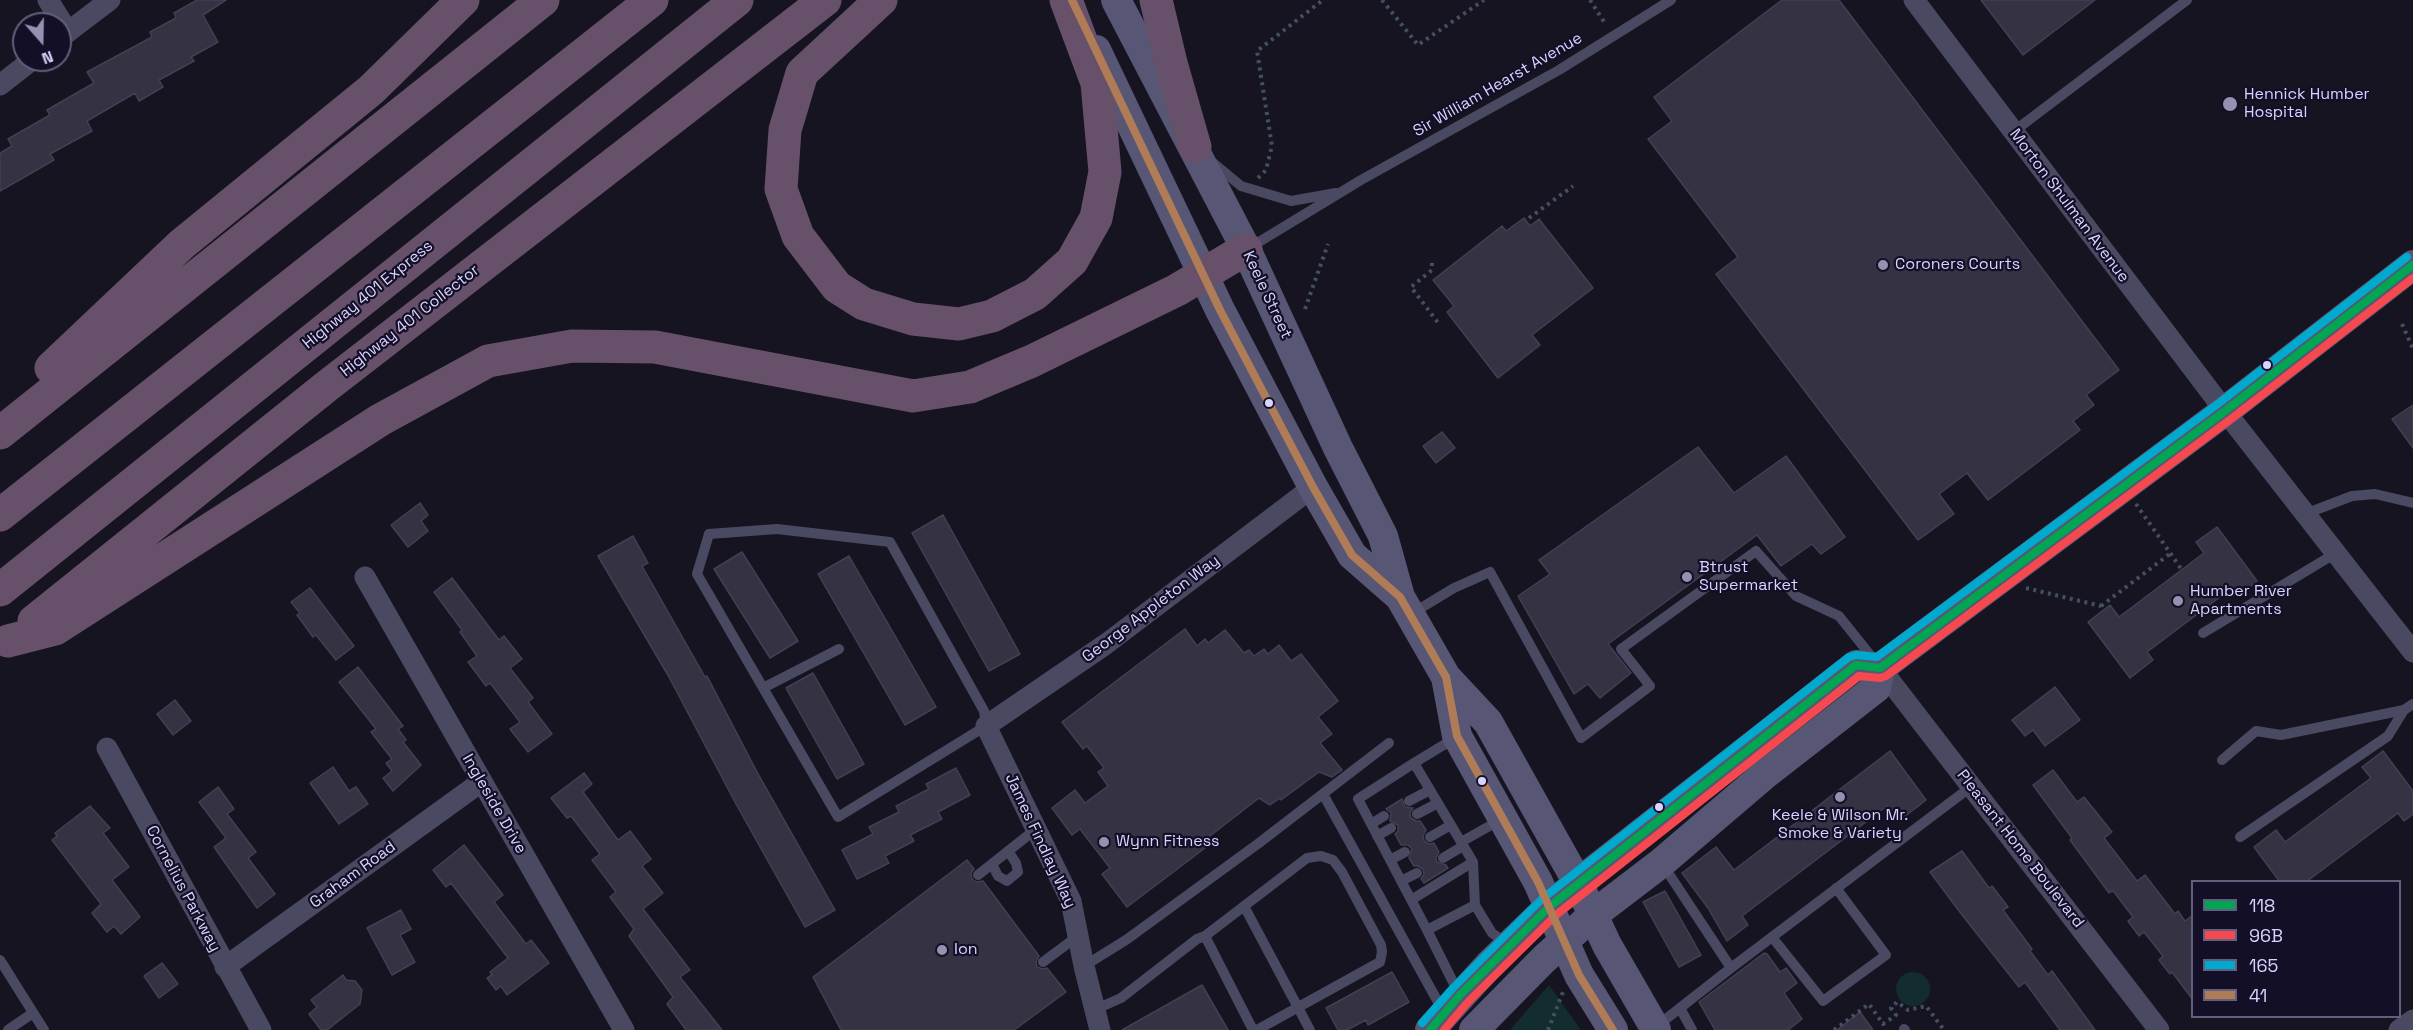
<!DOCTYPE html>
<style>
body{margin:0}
#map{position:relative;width:2413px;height:1030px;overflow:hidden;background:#161421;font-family:"Space Grotesk",sans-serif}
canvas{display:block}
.legend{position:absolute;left:2191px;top:880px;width:210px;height:138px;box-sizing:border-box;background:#130f26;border:2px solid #625e7d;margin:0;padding:8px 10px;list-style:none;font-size:18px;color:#d9d4ff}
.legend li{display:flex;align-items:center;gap:12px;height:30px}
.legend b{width:30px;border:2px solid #625e7d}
.north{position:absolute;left:12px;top:12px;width:60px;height:60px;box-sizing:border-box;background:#130f26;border:2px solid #625e7d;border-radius:50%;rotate:160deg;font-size:16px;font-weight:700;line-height:24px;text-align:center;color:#d9d4ff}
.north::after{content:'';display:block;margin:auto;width:21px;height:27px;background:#9591b1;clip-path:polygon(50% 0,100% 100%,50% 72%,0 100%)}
</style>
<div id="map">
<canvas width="2413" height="1030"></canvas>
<ul class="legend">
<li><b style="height:8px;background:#00a651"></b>118</li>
<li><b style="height:8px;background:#f5494f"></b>96B</li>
<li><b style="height:8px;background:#00a9ce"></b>165</li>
<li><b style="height:8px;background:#b07c57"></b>41</li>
</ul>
<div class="north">N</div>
</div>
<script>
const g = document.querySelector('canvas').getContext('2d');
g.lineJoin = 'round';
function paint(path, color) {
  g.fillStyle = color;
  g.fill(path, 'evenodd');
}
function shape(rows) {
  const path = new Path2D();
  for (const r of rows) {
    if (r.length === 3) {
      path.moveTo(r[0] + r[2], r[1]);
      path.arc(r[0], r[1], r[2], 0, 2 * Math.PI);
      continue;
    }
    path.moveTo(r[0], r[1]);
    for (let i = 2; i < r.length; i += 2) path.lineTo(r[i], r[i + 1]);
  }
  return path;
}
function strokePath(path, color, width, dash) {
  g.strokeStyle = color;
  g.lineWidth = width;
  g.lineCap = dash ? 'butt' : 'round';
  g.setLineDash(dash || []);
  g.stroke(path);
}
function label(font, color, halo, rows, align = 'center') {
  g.font = font + ' "Space Grotesk",sans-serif';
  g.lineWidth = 4.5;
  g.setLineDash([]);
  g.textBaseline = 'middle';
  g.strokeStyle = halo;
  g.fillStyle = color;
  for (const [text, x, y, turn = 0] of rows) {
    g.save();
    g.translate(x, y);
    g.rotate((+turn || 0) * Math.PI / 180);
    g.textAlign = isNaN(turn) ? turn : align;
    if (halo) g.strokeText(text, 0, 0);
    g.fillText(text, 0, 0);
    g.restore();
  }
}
paint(shape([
 [1913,989,17],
 [1549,985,1581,1030,1510,1030]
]), '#132c2d');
const building = shape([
 [197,0,226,0,203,15,218,42,191,57,194,61,159,80,163,87,139,101,135,93,87,121,92,131,50,154,54,160,0,191,0,153,12,146,8,139,50,115,47,110,94,83,87,72,152,37,150,32,176,18,174,13,197,0],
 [1782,0,1839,0,2119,370,2086,395,2094,405,2073,421,2080,430,1988,500,1967,473,1939,494,1954,514,1918,540,1716,274,1738,257,1648,139,1672,121,1654,97,1782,0],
 [1981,0,2095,0,2023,55,1981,0],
 [1524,218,1530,226,1539,219,1593,288,1532,335,1540,345,1498,378,1447,312,1454,306,1433,280,1502,226,1506,231,1524,218],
 [2413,405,2413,448,2392,419,2413,405],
 [1442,432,1455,448,1436,463,1423,446,1442,432],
 [1698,447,1734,493,1786,456,1845,537,1821,554,1812,544,1781,566,1757,535,1608,644,1631,673,1600,698,1588,684,1574,694,1518,596,1550,574,1539,560,1698,447],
 [420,503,428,515,421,521,428,531,408,547,391,525,420,503],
 [943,515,1020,654,989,671,912,533,943,515],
 [2217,527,2257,581,2238,596,2232,588,2147,652,2153,660,2130,678,2088,622,2110,605,2119,617,2204,553,2196,542,2217,527],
 [633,536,648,563,642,566,705,677,707,676,757,772,835,910,805,927,736,804,669,677,598,556,633,536],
 [742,552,798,641,770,658,714,569,742,552],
 [849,556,936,707,905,725,818,574,849,556],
 [452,578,499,640,504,636,522,659,510,668,533,698,528,702,552,734,528,752,510,729,520,722,490,683,486,686,468,662,477,656,460,632,462,630,434,592,452,578],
 [310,588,354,646,336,660,316,635,313,637,297,615,300,613,291,602,310,588],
 [1185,629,1197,646,1205,639,1208,643,1225,630,1244,653,1249,650,1254,656,1264,649,1268,654,1279,645,1291,661,1301,654,1338,701,1318,717,1332,734,1320,743,1342,770,1332,777,1319,772,1281,800,1280,798,1270,805,1259,798,1206,839,1209,845,1127,907,1102,874,1110,868,1080,829,1072,835,1052,808,1075,790,1085,803,1108,786,1098,772,1104,768,1087,746,1083,749,1062,722,1185,629],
 [358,667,403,726,398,729,406,740,403,742,421,765,393,791,383,778,392,771,386,763,392,759,371,732,376,729,339,682,358,667],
 [813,673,864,764,837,779,786,688,813,673],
 [2055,687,2080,720,2045,746,2033,730,2025,736,2012,720,2055,687],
 [175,700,191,721,173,735,157,714,175,700],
 [1890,751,1926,800,1899,821,1887,806,1742,916,1748,925,1727,941,1708,908,1682,873,1716,847,1734,870,1890,751],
 [2383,751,2413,791,2413,814,2404,821,2398,813,2306,882,2280,882,2254,847,2276,830,2285,842,2371,778,2362,767,2383,751],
 [333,767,349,791,356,787,368,804,339,824,310,783,333,767],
 [956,768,970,795,938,812,942,819,910,835,914,841,885,856,889,863,857,879,842,850,873,834,869,827,899,812,896,806,929,789,926,784,956,768],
 [2053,770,2077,802,2084,797,2112,832,2104,838,2137,881,2145,875,2175,914,2178,911,2185,921,2193,915,2193,1000,2172,972,2170,974,2159,960,2163,956,2144,932,2139,936,2128,921,2133,917,2114,892,2112,891,2109,893,2070,840,2072,838,2033,785,2053,770],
 [584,773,592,784,583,792,618,840,630,831,651,859,642,866,663,893,643,909,690,970,680,977,722,1030,686,1030,667,1004,673,997,629,936,634,929,610,897,616,892,592,860,600,854,571,816,567,818,551,798,584,773],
 [218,787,234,809,227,814,256,852,248,858,275,894,257,908,214,847,226,838,199,802,218,787],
 [1402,799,1405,807,1413,808,1410,813,1411,818,1416,821,1420,821,1426,830,1423,836,1424,841,1429,844,1434,843,1439,852,1436,858,1437,862,1446,865,1448,868,1424,883,1421,879,1424,874,1423,869,1418,866,1414,866,1409,858,1412,849,1408,845,1401,845,1395,834,1398,831,1398,825,1390,821,1391,813,1386,809,1402,799],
 [90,806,110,828,103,833,129,867,112,880,140,917,121,934,114,926,107,932,92,913,101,904,52,840,57,836,55,833,90,806],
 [464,845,503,895,494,902,526,944,531,940,549,963,507,995,501,986,496,990,487,978,492,975,490,972,508,958,451,883,446,887,433,870,464,845],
 [1962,851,1989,888,1992,886,2008,907,2003,910,2032,949,2030,951,2048,975,2052,971,2095,1030,2060,1030,2025,982,2019,987,1959,911,1930,872,1962,851],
 [967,860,974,869,971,873,972,879,976,882,983,881,1039,956,1036,962,1037,967,1043,969,1047,968,1066,992,1014,1030,841,1030,813,977,967,860],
 [1665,891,1701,955,1679,967,1643,902,1665,891],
 [401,910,411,929,400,935,415,962,392,975,367,928,401,910],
 [1764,953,1767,954,1780,972,1786,968,1797,983,1784,993,1802,1019,1788,1030,1715,1030,1699,1002,1764,953],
 [162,963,178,984,159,998,144,976,162,963],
 [1392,972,1409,1002,1368,1025,1366,1020,1347,1030,1338,1030,1326,1008,1392,972],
 [343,975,346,980,355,981,362,990,360,1004,327,1030,321,1030,309,1014,317,1007,311,1000,343,975],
 [1202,985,1228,1030,1122,1030,1202,985],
 [1860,1012,1873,1030,1837,1030,1860,1012]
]);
paint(building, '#343243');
strokePath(building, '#433f54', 1.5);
strokePath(shape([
 [1382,0,1418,45,1484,0],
 [1590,0,1606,25],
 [1258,178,1266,170,1272,146,1257,51,1323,0],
 [1529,218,1573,186],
 [1432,263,1432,270,1411,287,1439,324],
 [1305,309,1328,244],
 [2402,324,2413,349],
 [2136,504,2182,570],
 [2026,588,2101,606,2104,610],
 [2101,606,2171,553],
 [1548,1030,1563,992],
 [1834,1030,1869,1004,1883,1024,1896,1015,1891,1008,1897,1002,1908,1010,1926,1006,1944,1030]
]), '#44505f', 4, [3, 4.5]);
strokePath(shape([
 [2013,132,2187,0],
 [1211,161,1241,186,1291,201,1336,193],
 [1249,248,1361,180,1559,70,1671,0],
 [2305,514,2352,496,2375,494,2413,503],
 [777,529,890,542,984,711,986,726,838,817,697,574,709,534,777,529],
 [1411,614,1454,588,1490,572,1581,738,1650,686,1621,649,1756,551,1796,596,1839,616,1875,661],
 [2203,633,2336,553],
 [763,688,839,649],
 [2222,760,2256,731,2281,735,2404,710,2413,704],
 [1414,763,1455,738],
 [1323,794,1443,1011],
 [1409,801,1430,790],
 [1417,814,1438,803],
 [1371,824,1384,816],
 [1377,836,1391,828],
 [1430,837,1451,825],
 [2240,837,2388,736,2404,710],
 [1461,842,1502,819],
 [1443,858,1463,846],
 [1390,860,1405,852],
 [992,864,998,876,1007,881,1018,872,1016,863,1008,851],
 [1663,865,1731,968],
 [978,875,1036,829],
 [1401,881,1417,873],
 [1411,900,1473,862],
 [1475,905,1427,930,1358,799,1414,763,1473,862,1475,905,1492,933,1506,943],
 [1244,906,1310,1030],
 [1427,930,1459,994],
 [1205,936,1307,858,1321,856,1333,860,1342,872,1381,945,1382,952,1380,962,1257,1030],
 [1772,937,1823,1001,1886,955,1836,888],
 [0,960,44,1030],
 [1043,962,1078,936],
 [1084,966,1126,940,1259,843,1389,743],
 [1680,1008,1692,1030],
 [1094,1010,1121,998,1197,939,1205,936,1253,1030],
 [1657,1026,1731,968,1972,786],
 [1904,1029,1905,1030],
 [8,1030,33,1013]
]), '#4a4962', 10);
strokePath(shape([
 [48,0,68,32],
 [1914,0,2225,411,2413,652],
 [60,38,110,0],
 [0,85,32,60],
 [365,577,624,1030],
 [1880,668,2159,1030],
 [107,748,261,1030],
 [225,967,481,782],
 [1100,1030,1084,966,1071,901,986,726,1106,644,1313,487],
 [2399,1030,2413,1020]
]), '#4a4962', 21);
strokePath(shape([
 [1116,0,1246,249,1338,448,1383,536,1400,597,1446,677,1488,722,1578,883,1607,945,1656,1030],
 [1096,50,1220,310,1313,487,1352,555,1400,597],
 [1446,677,1457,736,1538,882,1579,975,1613,1030],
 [1430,1030,1489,965,1549,907,1578,883,1856,665,1880,668],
 [1474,1030,1544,959,1593,915,1661,863,1763,776,1876,688,1880,668,2225,411,2413,265]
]), '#575674', 30);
strokePath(shape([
 [881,0,802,73,785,130,781,189,798,236,837,287,864,304,913,319,959,324,992,316,1035,294,1072,261,1096,218,1105,172,1097,83,1066,0],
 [1156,0,1171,63,1195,147],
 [51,368,182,244,371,90,463,0],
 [0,433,543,0],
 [0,515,652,0],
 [0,590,737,0],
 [34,621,327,386,825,0],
 [8,641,55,629,380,420,488,361,572,346,655,347,913,396,970,387,1032,361,1177,290,1246,249]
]), '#67516a', 33);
strokePath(shape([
 [1430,1030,1460,995,1549,907,1856,665,1880,668,2225,411,2413,265]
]), '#00a651', 8);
strokePath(shape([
 [1444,1030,1468,1002,1556,915,1859,676,1880,678,1886,676,2231,419,2413,278]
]), '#f5494f', 8);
strokePath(shape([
 [1422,1023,1453,988,1542,899,1849,657,1856,655,1877,657,2219,403,2407,257]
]), '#00a9ce', 8);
strokePath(shape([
 [1072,0,1220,310,1313,487,1352,555,1400,597,1446,677,1457,736,1538,882,1579,975,1613,1030]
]), '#b07c57', 8);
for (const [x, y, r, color] of [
 [2230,104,8,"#9591b1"],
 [1883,265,6,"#9591b1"],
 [2267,365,5,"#d9d4ff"],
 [1269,403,5,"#d9d4ff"],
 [1687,577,6,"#9591b1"],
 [2178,601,6,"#9591b1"],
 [1482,781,5,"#d9d4ff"],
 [1840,797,6,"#9591b1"],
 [1659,807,5,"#d9d4ff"],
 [1104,842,6,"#9591b1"],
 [942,950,6,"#9591b1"]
]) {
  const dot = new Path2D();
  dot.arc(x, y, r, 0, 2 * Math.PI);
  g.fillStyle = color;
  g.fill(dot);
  strokePath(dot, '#130f26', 2);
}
label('16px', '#d9d4ff', '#130f26', [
 ["Sir William Hearst Avenue",1498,85,-30],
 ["Morton Shulman Avenue",2069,206,53],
 ["Highway 401 Express",368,295,-39],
 ["Keele Street",1267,295,65],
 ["Highway 401 Collector",410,321,-38],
 ["George Appleton Way",1151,609,-37],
 ["Ingleside Drive",494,804,60],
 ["James Findlay Way",1040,841,65],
 ["Pleasant Home Boulevard",2020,849,52],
 ["Graham Road",353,875,-36],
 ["Cornelius Parkway",183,889,62]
]);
label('16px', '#d9d4ff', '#130f26', [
 ["Hennick Humber",2244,95],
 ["Hospital",2244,113],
 ["Coroners Courts",1895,265],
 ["Btrust",1699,568],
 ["Supermarket",1699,586],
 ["Humber River",2190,592],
 ["Apartments",2190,610],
 ["Keele & Wilson Mr.",1840,816,"center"],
 ["Smoke & Variety",1840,834,"center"],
 ["Wynn Fitness",1116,842],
 ["Ion",954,950]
], 'left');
</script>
